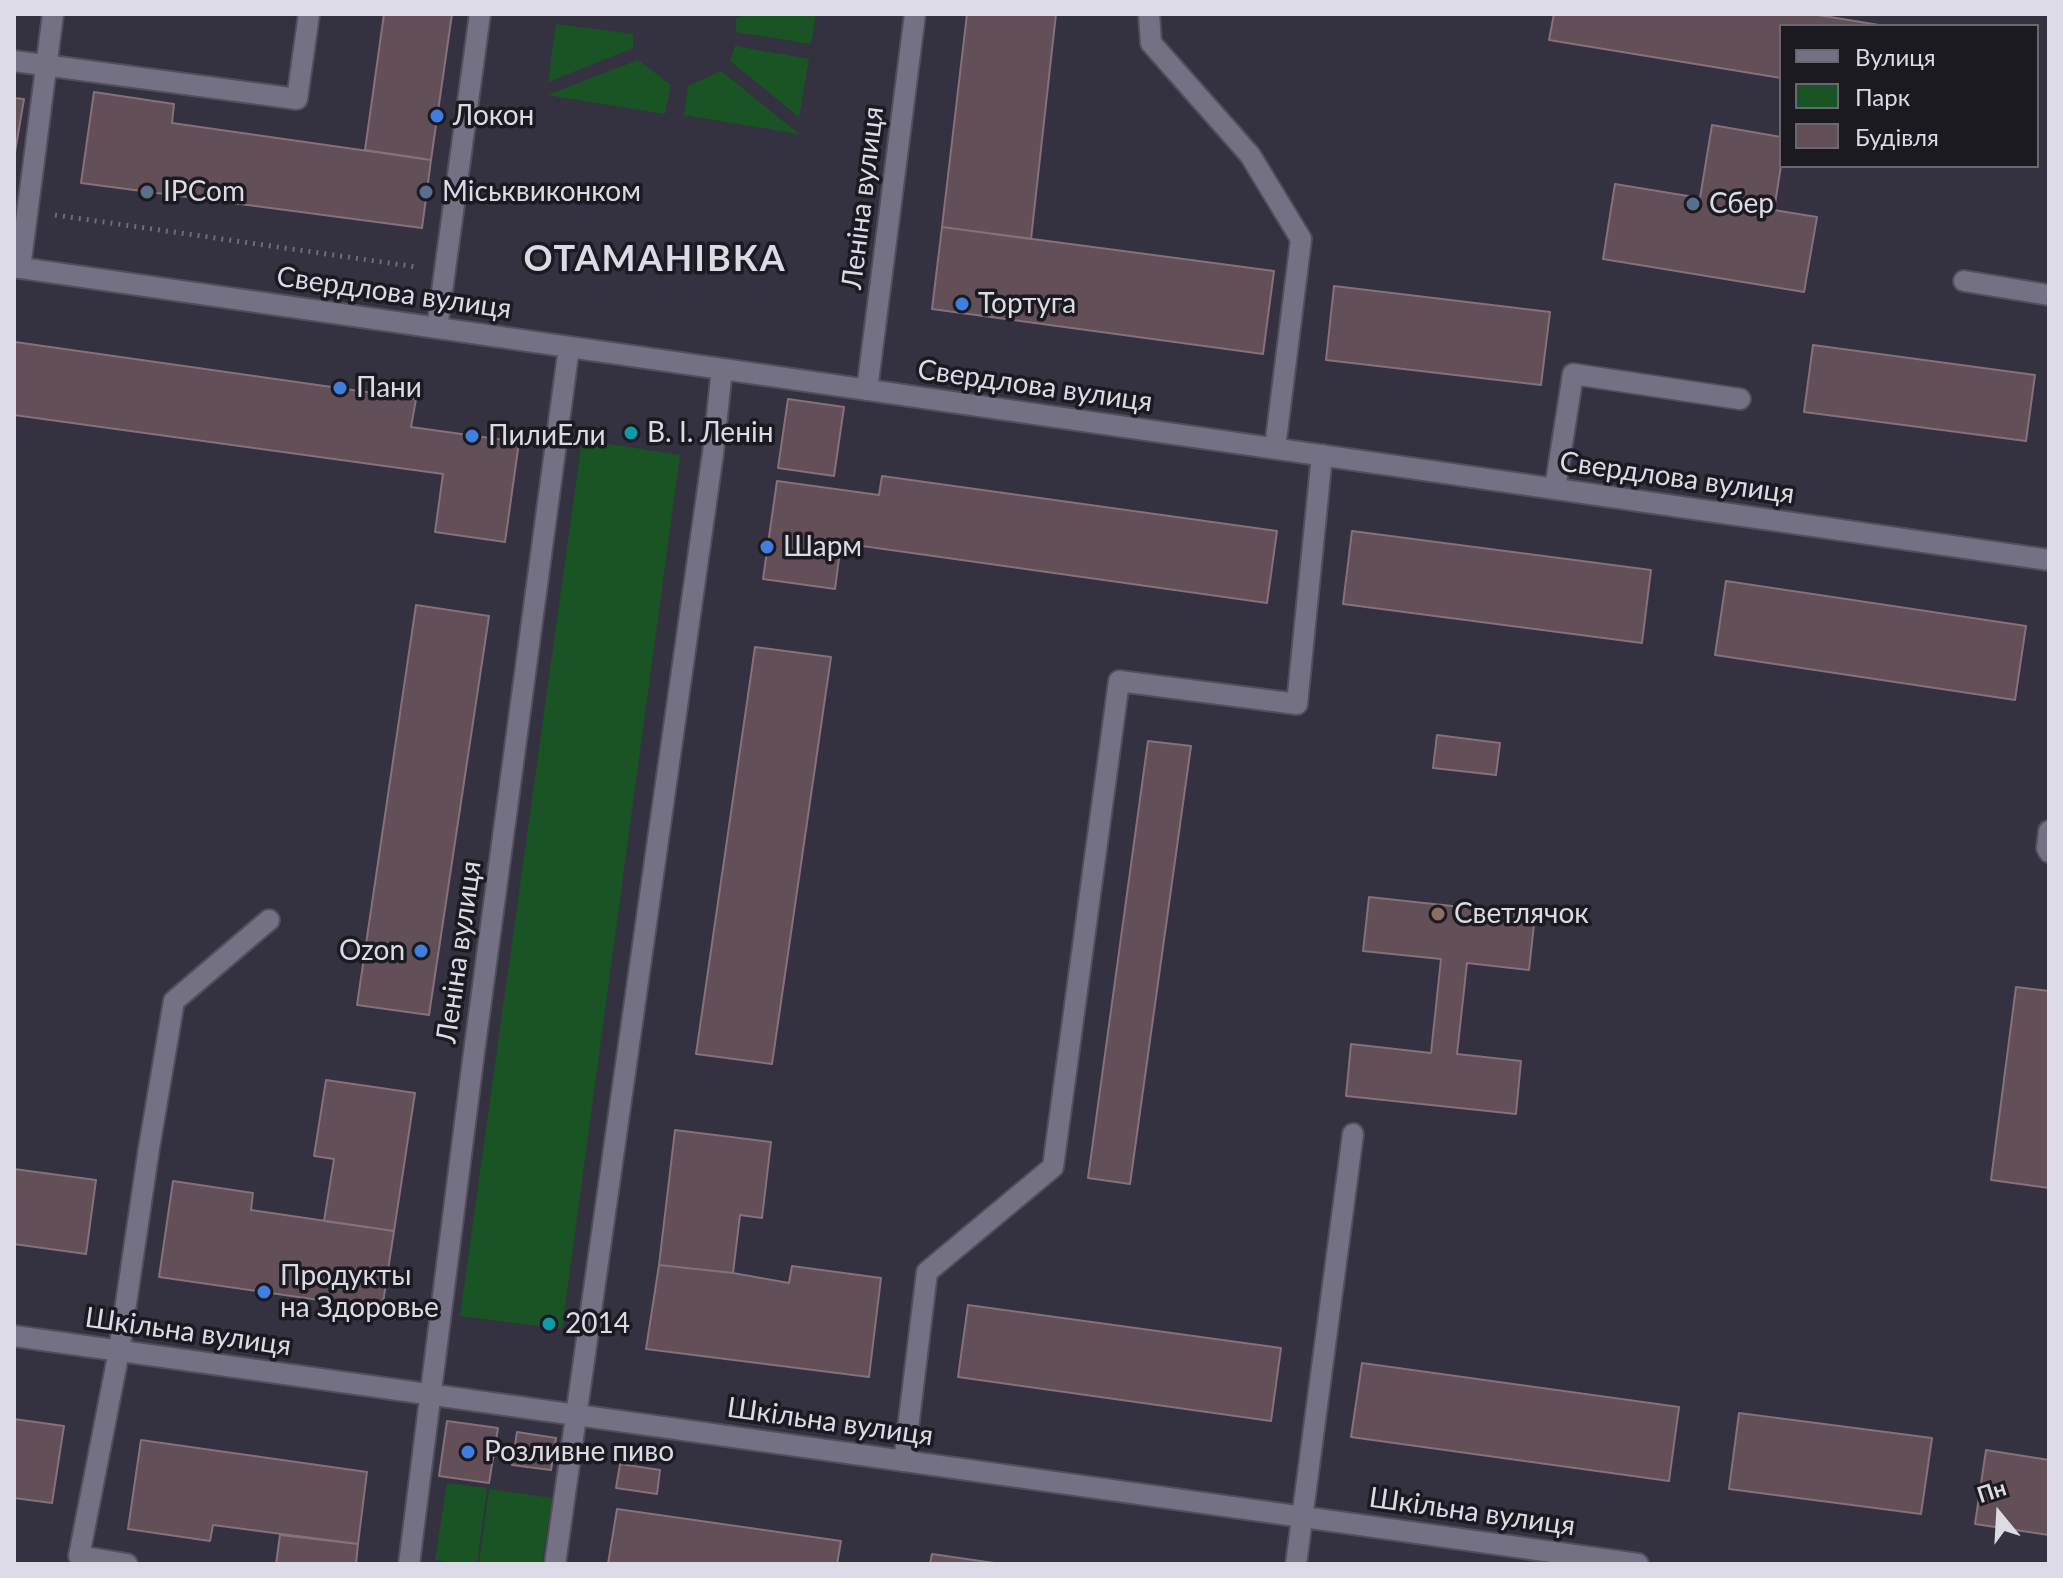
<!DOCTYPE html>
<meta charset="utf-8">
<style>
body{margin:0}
#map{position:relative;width:2063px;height:1578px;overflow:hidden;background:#343141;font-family:Lato,sans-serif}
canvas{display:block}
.frame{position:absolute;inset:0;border:16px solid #dcdae4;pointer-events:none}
.legend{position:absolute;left:1779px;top:24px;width:260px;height:144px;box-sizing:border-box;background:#1c1a21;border:2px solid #69676f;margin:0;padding:10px 14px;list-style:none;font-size:24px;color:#dcdae4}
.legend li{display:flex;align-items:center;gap:16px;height:40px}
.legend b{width:40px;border:2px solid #69676f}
.north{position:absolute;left:1959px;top:1474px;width:80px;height:80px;-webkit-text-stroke:6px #1c1a21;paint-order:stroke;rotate:342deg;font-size:22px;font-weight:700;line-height:32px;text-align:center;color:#dcdae4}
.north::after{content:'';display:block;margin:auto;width:28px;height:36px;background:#dcdae4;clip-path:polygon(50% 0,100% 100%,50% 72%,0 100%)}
</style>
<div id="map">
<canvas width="2063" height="1578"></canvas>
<div class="frame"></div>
<ul class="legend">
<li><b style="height:10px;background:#757184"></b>Вулиця</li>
<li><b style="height:22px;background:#1a5424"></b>Парк</li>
<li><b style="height:22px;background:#624f58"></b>Будівля</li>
</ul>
<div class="north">Пн</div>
</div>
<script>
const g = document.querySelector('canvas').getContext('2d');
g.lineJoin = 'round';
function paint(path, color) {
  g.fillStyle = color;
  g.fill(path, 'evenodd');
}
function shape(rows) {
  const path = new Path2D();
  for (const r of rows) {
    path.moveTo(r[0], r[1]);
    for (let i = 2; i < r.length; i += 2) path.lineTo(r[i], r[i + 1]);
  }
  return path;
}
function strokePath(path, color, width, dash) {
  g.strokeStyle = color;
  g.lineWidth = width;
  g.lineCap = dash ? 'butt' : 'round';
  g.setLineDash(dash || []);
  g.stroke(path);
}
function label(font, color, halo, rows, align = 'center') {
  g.font = font + ' Lato,sans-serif';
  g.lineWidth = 7;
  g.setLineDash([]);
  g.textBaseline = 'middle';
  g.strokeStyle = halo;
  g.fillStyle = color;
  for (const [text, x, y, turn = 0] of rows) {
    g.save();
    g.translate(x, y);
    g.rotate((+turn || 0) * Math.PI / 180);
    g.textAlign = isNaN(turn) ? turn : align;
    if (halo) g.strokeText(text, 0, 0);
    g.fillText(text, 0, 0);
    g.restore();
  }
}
paint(shape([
 [748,14,816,14,811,44,736,32,736,19],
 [556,24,633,34,633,48,548,82],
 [735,46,809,59,799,117,730,61],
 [638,60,671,85,665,114,547,95],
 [721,71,799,134,684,115,688,86],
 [582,440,680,455,562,1329,460,1316],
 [447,1483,487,1488,477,1564,461,1564,435,1560],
 [489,1489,552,1498,542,1564,479,1564]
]), '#1a5424');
const building = shape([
 [384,14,452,14,431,160,365,150,384,14],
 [967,14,1056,14,1031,239,942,227,967,14],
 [1554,14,1812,14,1885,26,1781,26,1781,78,1549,40,1554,14],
 [94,92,174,104,172,123,431,160,422,228,81,183,94,92],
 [14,98,24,99,14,158,14,98],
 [1712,125,1781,137,1781,166,1774,210,1817,217,1804,292,1603,259,1615,184,1700,198,1712,125],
 [942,227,1274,271,1263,354,932,309,942,227],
 [1334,286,1550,312,1541,385,1326,360,1334,286],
 [15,342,416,399,411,427,519,442,505,542,435,532,443,474,14,415,15,342],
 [1813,345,2035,375,2026,441,1804,412,1813,345],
 [788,399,844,407,834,476,778,468,788,399],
 [882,476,1277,531,1267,603,841,543,835,589,763,579,777,481,879,495,882,476],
 [1352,531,1651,570,1642,643,1343,604,1352,531],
 [1726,581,2026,626,2015,700,1715,655,1726,581],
 [416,605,489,616,429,1015,357,1005,416,605],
 [755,647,831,657,772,1064,696,1054,755,647],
 [1437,735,1500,743,1496,775,1433,768,1437,735],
 [1148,741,1191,746,1130,1184,1088,1178,1148,741],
 [1369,897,1535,915,1529,970,1467,963,1457,1054,1521,1061,1516,1114,1346,1096,1351,1044,1431,1053,1441,959,1363,951,1369,897],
 [2016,987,2049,991,2049,1188,1991,1180,2016,987],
 [326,1080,415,1093,394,1231,324,1221,334,1159,314,1156,326,1080],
 [675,1130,771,1142,762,1218,740,1215,733,1273,659,1265,675,1130],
 [14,1169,96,1180,86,1254,14,1244,14,1169],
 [173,1181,253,1193,251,1210,394,1231,382,1309,159,1277,173,1181],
 [659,1265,733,1273,789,1283,792,1266,881,1278,869,1377,646,1349,659,1265],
 [968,1305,1281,1348,1271,1421,958,1377,968,1305],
 [1362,1363,1679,1407,1669,1481,1351,1437,1362,1363],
 [1739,1413,1932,1438,1921,1514,1729,1489,1739,1413],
 [14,1419,64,1426,52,1503,14,1498,14,1419],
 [447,1421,498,1428,489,1483,439,1476,447,1421],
 [517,1432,556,1438,551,1470,512,1465,517,1432],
 [141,1440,367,1472,358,1544,213,1525,210,1541,128,1529,141,1440],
 [1986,1450,2049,1460,2049,1535,1975,1524,1986,1450],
 [620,1464,660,1470,657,1494,616,1488,620,1464],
 [617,1509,841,1541,837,1564,608,1564,617,1509],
 [280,1535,358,1544,356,1564,276,1564,280,1535],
 [932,1554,1001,1564,930,1564,932,1554]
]);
paint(building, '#624f58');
strokePath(building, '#86717b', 2);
const service = shape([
 [1149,14,1151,43,1250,155,1301,239,1275,448],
 [14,61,297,99,309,14],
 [20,268,53,14],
 [1964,281,2049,295],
 [1555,489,1573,374,1740,399],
 [2049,831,2047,848,2049,852],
 [904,1461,927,1272,1053,1167,1119,681,1297,704,1322,455],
 [127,1564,79,1556,119,1351,149,1148,174,1001,269,920],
 [1296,1564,1353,1134]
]);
const minor = shape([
 [14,267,2049,560],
 [437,328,480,14],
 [867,390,915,14],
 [14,1336,1638,1564],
 [409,1564,473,1060,569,347],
 [555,1564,713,453,722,369]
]);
strokePath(service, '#524e5c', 24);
strokePath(minor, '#524e5c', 24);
strokePath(shape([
 [55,215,417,267]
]), '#6f6c7a', 5, [2, 6]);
strokePath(service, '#757184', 20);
strokePath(minor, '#757184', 20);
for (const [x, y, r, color] of [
 [437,116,8,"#3f7fe0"],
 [147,192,8,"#5c6f8a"],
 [426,192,8,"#5c6f8a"],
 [1693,204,8,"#5c6f8a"],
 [962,304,8,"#3f7fe0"],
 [340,388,8,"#3f7fe0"],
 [631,433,8,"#0f9aa8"],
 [472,436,8,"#3f7fe0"],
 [767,547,8,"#3f7fe0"],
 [1438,914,8,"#8d6e63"],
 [421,951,8,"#3f7fe0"],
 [264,1292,8,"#3f7fe0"],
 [549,1324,8,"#0f9aa8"],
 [468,1452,8,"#3f7fe0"]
]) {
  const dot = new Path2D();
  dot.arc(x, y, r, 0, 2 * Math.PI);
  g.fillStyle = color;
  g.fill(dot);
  strokePath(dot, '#1c1a21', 3);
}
label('28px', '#dcdae4', '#1c1a21', [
 ["Локон",453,116],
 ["IPCom",163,192],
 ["Міськвиконком",442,192],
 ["Сбер",1709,204],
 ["Тортуга",978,304],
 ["Пани",356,388],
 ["В. І. Ленін",647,433],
 ["ПилиЕли",488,436],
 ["Шарм",783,547],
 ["Светлячок",1454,914],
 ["Ozon",405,951,"right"],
 ["Продукты",280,1276],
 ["на Здоровье",280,1308],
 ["2014",565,1324],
 ["Розливне пиво",484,1452]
], 'left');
label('28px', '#dcdae4', '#1c1a21', [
 ["Леніна вулиця",863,198,-83],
 ["Свердлова вулиця",394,293,8],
 ["Свердлова вулиця",1035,386,8],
 ["Свердлова вулиця",1677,478,8],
 ["Леніна вулиця",459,952,-82],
 ["Шкільна вулиця",188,1332,8],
 ["Шкільна вулиця",830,1422,8],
 ["Шкільна вулиця",1472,1512,8]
]);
g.letterSpacing = '2px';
label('bold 36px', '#dcdae4', '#1c1a21', [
 ["ОТАМАНІВКА",655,259]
]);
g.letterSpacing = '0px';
</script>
